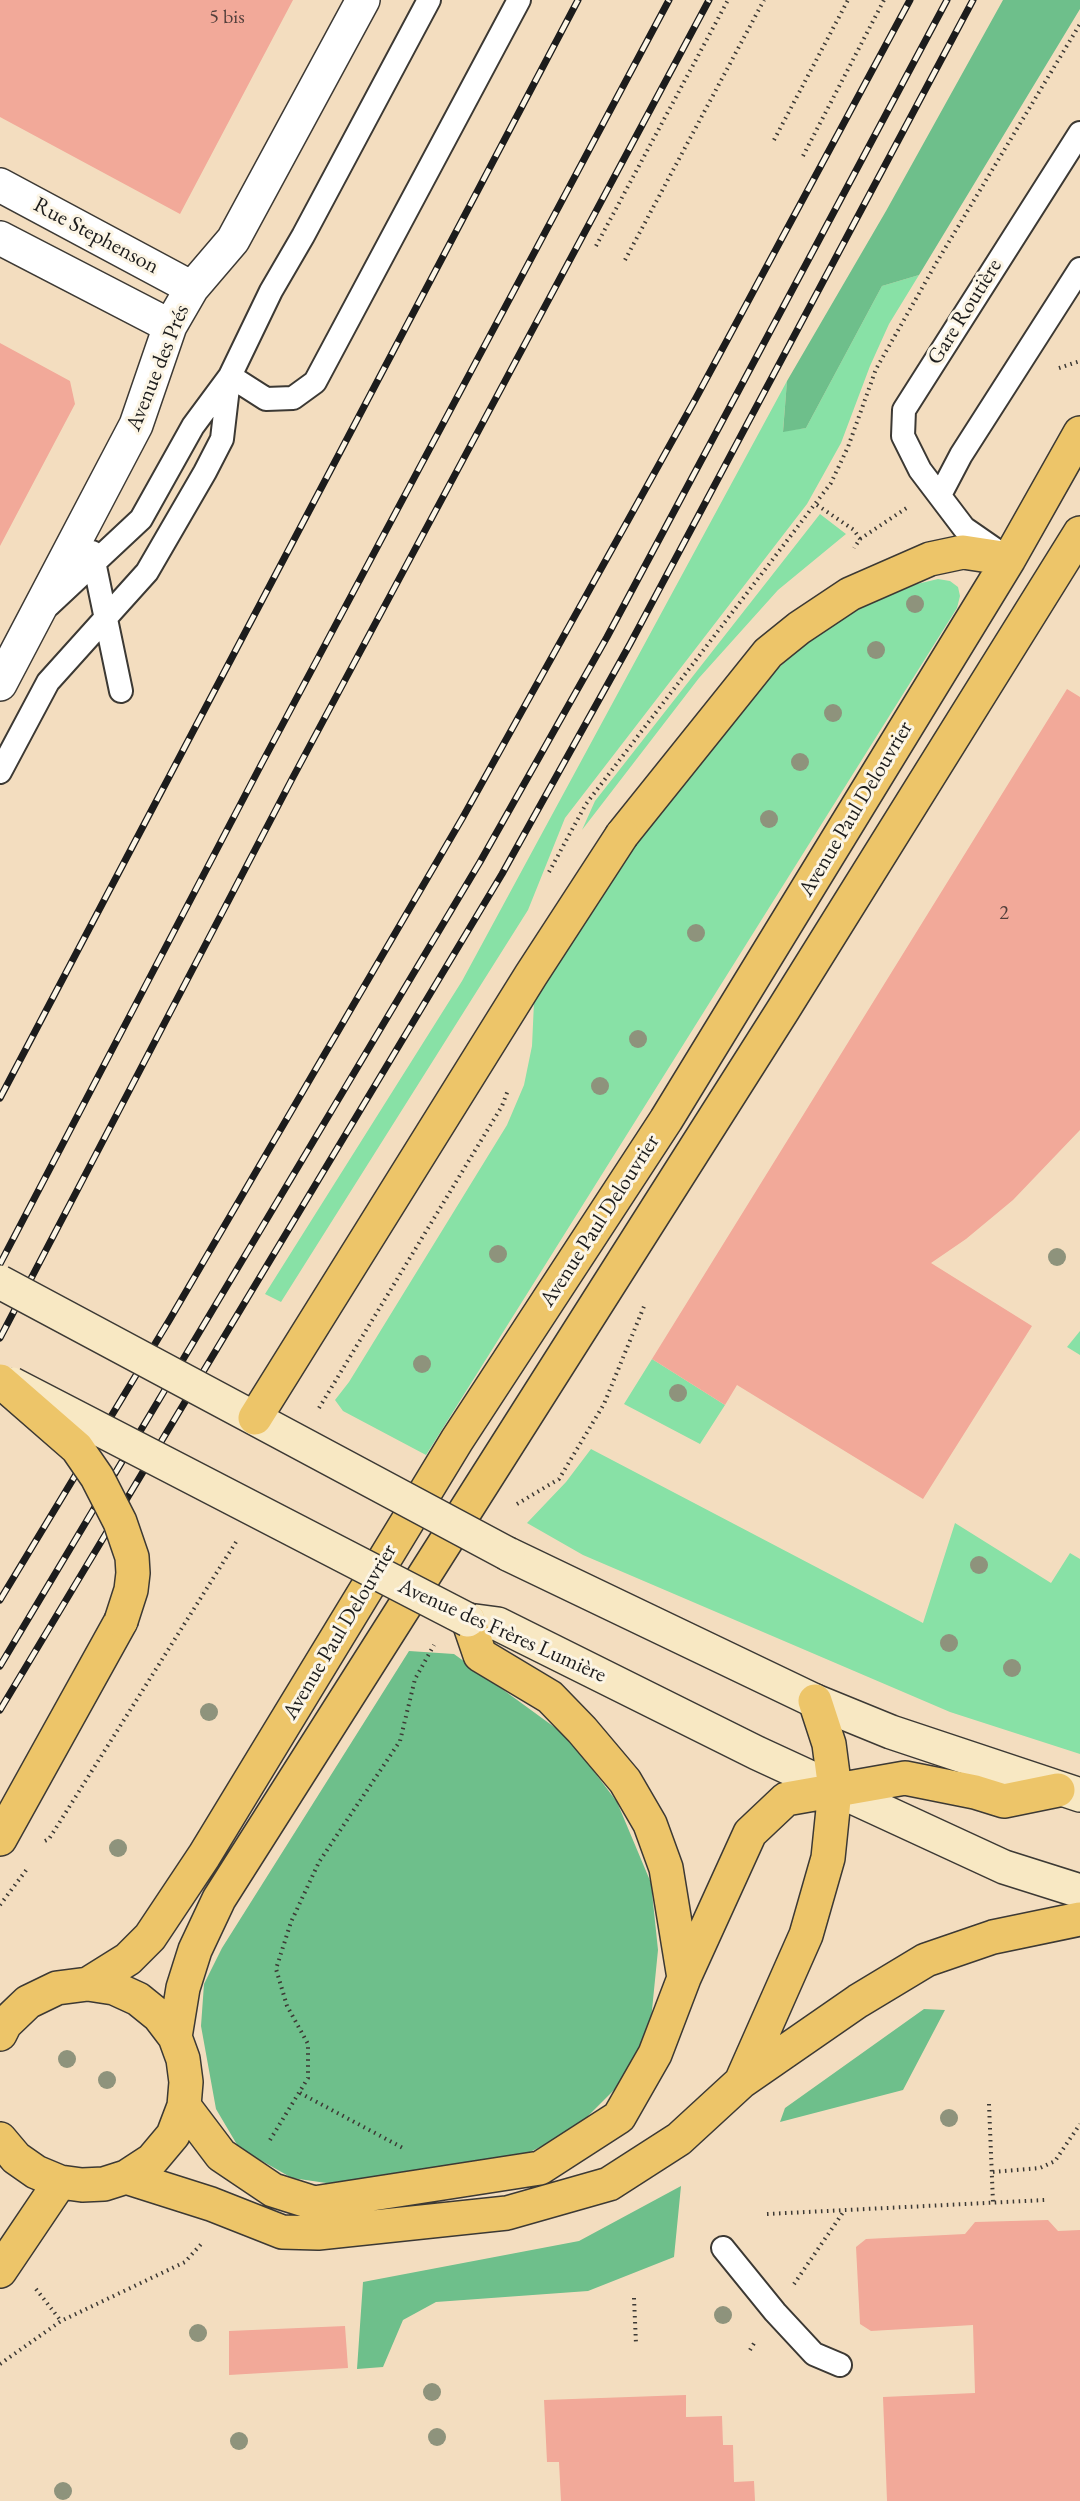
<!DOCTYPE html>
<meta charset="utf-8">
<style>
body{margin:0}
canvas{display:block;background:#f3ddbf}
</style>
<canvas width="1080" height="2501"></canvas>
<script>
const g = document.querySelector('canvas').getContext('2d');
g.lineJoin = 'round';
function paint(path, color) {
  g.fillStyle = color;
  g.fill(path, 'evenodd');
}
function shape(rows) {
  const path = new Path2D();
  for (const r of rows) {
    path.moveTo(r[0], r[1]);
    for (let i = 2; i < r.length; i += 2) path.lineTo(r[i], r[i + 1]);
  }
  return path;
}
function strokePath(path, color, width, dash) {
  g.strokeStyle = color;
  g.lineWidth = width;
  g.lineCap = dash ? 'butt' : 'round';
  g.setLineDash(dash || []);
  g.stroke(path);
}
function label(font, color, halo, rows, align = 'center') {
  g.font = font + ' "EB Garamond",serif';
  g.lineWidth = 6;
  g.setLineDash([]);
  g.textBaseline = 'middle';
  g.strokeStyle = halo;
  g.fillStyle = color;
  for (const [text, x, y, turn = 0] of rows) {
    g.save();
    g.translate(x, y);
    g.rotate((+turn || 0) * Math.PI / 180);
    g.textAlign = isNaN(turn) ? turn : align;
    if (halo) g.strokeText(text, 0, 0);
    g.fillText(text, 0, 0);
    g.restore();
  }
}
paint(shape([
 [919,275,889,324,870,366,841,443,807,504,565,818,528,910,281,1302,265,1294,462,981,787,381,783,431,806,428,882,286],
 [820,514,846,534,778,590,699,678,582,830,595,801],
 [938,579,950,581,958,587,960,596,957,608,426,1455,343,1411,335,1400,349,1382,507,1125,524,1085,532,1046,534,1002,582,921,635,846,765,681,806,642,849,613,917,584],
 [1080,1331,1080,1355,1067,1347],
 [652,1359,725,1405,700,1444,624,1404],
 [591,1449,923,1623,955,1523,1051,1583,1070,1553,1080,1559,1080,1754,950,1712,583,1555,527,1523,566,1482]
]), '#88e1a6');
paint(shape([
 [1003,0,1080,0,1080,9,919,275,882,286,806,428,783,432,787,381,886,211],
 [409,1651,454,1654,568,1737,617,1802,651,1883,658,1950,650,2030,615,2089,574,2130,518,2158,340,2185,292,2178,239,2148,216,2109,201,2026,204,1984,222,1948],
 [924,2009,945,2010,903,2090,780,2122,785,2108],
 [681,2186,674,2257,588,2291,436,2302,403,2320,383,2367,357,2369,363,2282,579,2241]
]), '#6ebf8b');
paint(shape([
 [0,0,293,0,180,214,0,117],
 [0,343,70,381,75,404,0,546],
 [1067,689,1080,697,1080,1130,1013,1200,966,1239,931,1263,1032,1326,923,1499,737,1385,725,1405,652,1359],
 [1048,2220,1058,2231,1080,2230,1080,2501,887,2501,883,2397,975,2393,973,2325,871,2331,860,2324,856,2247,866,2239,965,2234,975,2222],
 [345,2326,348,2368,229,2375,229,2331],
 [686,2395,686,2417,722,2416,723,2445,733,2445,734,2482,754,2481,755,2501,561,2501,559,2462,547,2462,544,2400]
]), '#f2a999');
const lane = shape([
 [230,376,266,399,293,398,315,382,519,0],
 [940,495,961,455,1080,269],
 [92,552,121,691],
 [1003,555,964,528,920,470,903,436,904,410,1080,133],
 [49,605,141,519,193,426,230,376,271,291,303,236,429,0],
 [0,772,48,682,147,572,205,472,222,439,229,379],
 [723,2248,775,2312,814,2354,840,2365]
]);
const street = shape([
 [0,185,192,288],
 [0,238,170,326],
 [0,684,136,425,170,326,192,288,233,240,363,0]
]);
const secondary = shape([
 [508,1554,815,1701,891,1732,1080,1795],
 [468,1620,498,1624,757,1753,1004,1867,1080,1891]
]);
const primary = shape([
 [622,835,768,653,799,628,850,594,930,559,963,552,1009,559],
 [468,1620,480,1655,550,1697,582,1730,625,1781,650,1824,666,1868,684,1978],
 [0,1839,121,1621],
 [88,1984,128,1959,150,1937,204,1856,457,1440,666,1120,1009,559,1080,433],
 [0,2034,5,2024,28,2002,57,1988,88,1984,114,1988,138,1999,159,2016,175,2037,183,2059,186,2082,184,2106,173,2135,152,2160,126,2177,104,2184,82,2185,60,2182,36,2172,16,2158,0,2139],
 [175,2037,183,1988,195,1950,219,1899,783,1010,1080,533],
 [741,2082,806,1935,828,1858,835,1790,829,1744,815,1701],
 [184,2106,221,2155,273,2190,314,2203,540,2168,619,2117,655,2054,684,1978,750,1833,786,1799,905,1778,975,1792,1004,1801,1058,1790],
 [126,2177,211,2204,282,2232,318,2233,507,2213,609,2184,679,2139,741,2082,858,2001,926,1960,993,1937,1080,1919],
 [0,2271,60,2182]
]);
strokePath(lane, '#3c3934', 26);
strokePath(street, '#3c3934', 36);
strokePath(secondary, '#3c3934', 36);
strokePath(primary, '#3c3934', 36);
strokePath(shape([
 [774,140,848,0],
 [803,156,884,0],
 [596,246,728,0],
 [625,260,764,0],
 [1059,368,1080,361],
 [817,505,854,530,860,539,854,548],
 [860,539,908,507],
 [549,872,586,804,831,483,848,447,876,369,938,260,1080,24],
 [319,1408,502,1106,508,1090],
 [517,1504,559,1479,604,1404,645,1304],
 [45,1841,49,1839,236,1542],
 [0,1905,27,1869],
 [300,2093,403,2148],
 [989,2104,993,2203],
 [270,2140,308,2078,308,2044,287,2006,276,1969,291,1922,319,1862,400,1741,415,1679,434,1645],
 [993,2172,1040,2168,1055,2161,1080,2124],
 [767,2214,1045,2200],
 [794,2284,844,2211],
 [36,2289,61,2321],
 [634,2298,636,2344],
 [750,2350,756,2340],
 [0,2364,61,2321,185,2262,203,2242]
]), '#3c3934', 4, [1.5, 4.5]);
strokePath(lane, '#fff', 22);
strokePath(street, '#fff', 33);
strokePath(secondary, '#f8e8c3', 33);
strokePath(primary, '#edc569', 33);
const rail = shape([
 [0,1098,578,0],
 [0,1264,262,763,669,0],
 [0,1338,292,779,709,0],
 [0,1600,170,1319,463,817,696,398,910,0],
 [0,1666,480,862,607,637,947,0],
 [0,1710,502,874,630,644,973,0]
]);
strokePath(rail, '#1c1c1c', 7);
strokePath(rail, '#fcf5e5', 4.5, [14]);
const secondaryBridge = shape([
 [0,1282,508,1554],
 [12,1384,468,1620]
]);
const primaryBridge = shape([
 [0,1381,77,1448,97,1477,120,1522,132,1557,133,1573,131,1590,121,1621],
 [255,1418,531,975,622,835]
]);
strokePath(secondaryBridge, '#3c3934', 36, []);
strokePath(primaryBridge, '#3c3934', 36, []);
strokePath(secondaryBridge, '#f8e8c3', 33);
strokePath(primaryBridge, '#edc569', 33);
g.fillStyle = '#8e937c';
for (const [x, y] of [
 [915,604],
 [876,650],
 [833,713],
 [800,762],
 [769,819],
 [696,933],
 [638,1039],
 [600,1086],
 [498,1254],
 [1057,1257],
 [422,1364],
 [678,1393],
 [979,1565],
 [949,1643],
 [1012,1668],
 [209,1712],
 [118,1848],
 [67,2059],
 [107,2080],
 [949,2118],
 [723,2315],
 [198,2333],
 [432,2392],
 [437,2437],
 [239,2441],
 [63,2491]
]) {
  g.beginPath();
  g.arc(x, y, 9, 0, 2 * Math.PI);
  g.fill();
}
label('20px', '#523f3b', null, [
 ["5 bis",227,18],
 ["2",1004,914]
]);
label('22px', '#1c1c1c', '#fcf5e5', [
 ["Rue Stephenson",96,236,28],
 ["Gare Routière",965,312,-58],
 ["Avenue des Prés",158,368,-68],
 ["Avenue Paul Delouvrier",856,809,-59],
 ["Avenue Paul Delouvrier",600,1221,-57],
 ["Avenue des Frères Lumière",502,1631,24],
 ["Avenue Paul Delouvrier",340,1632,-59]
]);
</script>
